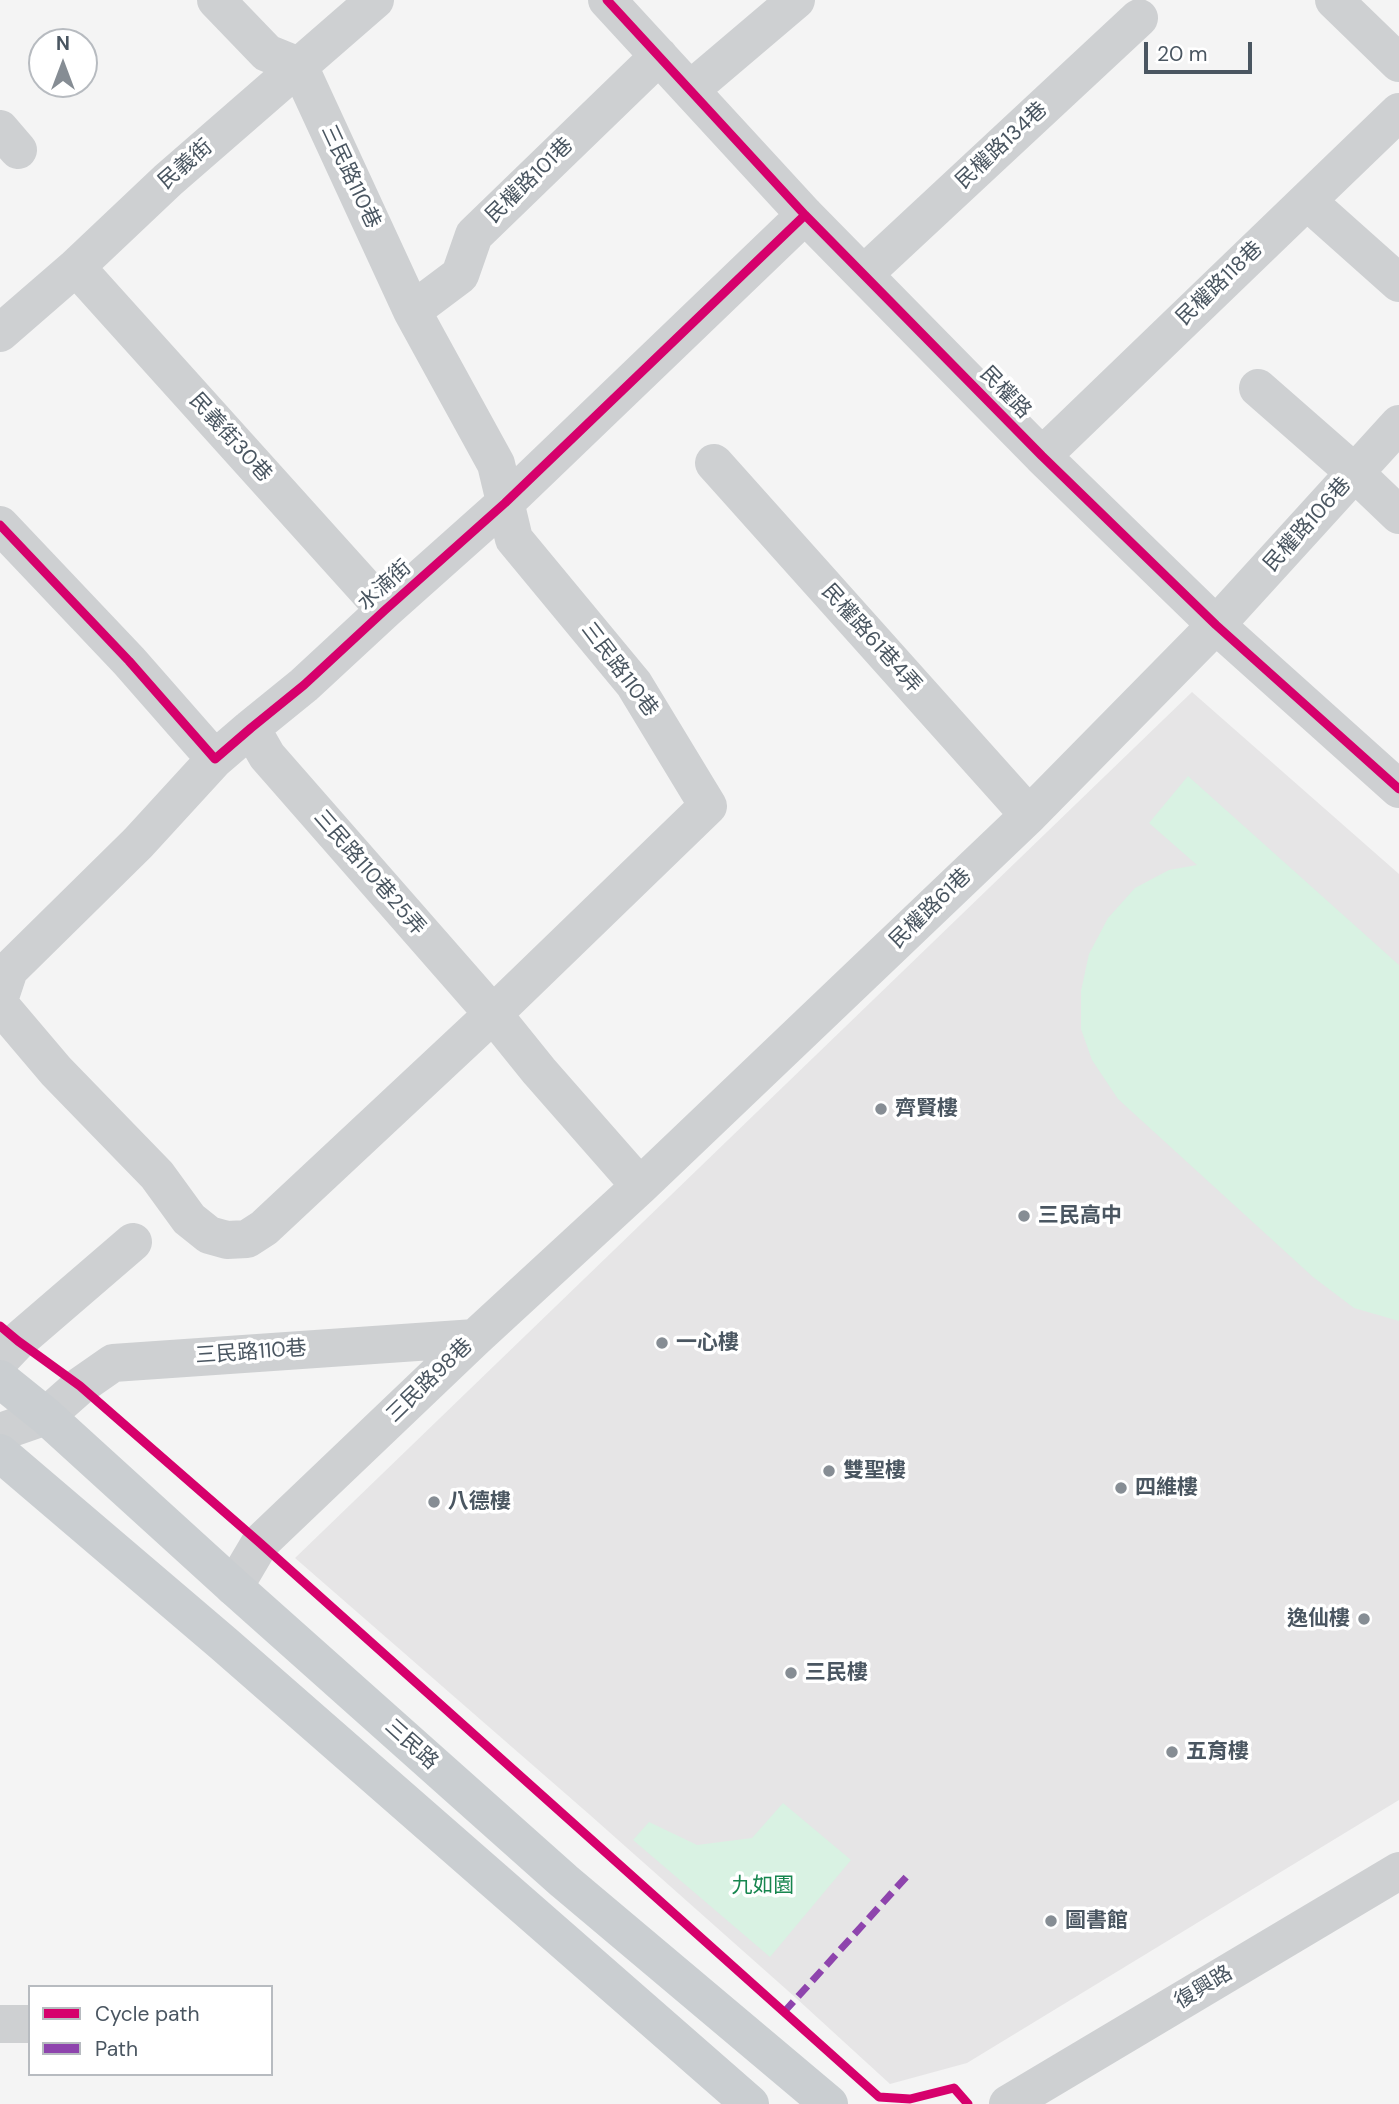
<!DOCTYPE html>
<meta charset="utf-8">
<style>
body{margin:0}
#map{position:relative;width:1399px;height:2104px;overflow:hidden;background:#f4f4f4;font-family:"DM Sans",sans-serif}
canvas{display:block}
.legend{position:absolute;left:28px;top:1985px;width:245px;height:91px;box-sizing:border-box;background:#fff;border:2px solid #b7bbc0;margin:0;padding:9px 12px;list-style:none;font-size:21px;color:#4a5661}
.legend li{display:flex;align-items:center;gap:14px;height:35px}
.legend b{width:35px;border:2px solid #b7bbc0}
.north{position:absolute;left:28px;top:28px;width:70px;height:70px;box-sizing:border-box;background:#fff;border:2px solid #b7bbc0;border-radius:50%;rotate:0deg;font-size:19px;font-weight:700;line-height:28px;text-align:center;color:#4a5661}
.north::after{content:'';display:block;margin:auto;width:24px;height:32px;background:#868d94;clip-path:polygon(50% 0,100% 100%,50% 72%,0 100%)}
.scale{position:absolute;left:1144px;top:42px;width:108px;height:32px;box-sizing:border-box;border:4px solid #4a5661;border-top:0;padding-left:9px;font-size:21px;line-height:24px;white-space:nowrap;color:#4a5661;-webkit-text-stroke:5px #fff;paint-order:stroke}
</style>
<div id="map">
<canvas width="1399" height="2104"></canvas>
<ul class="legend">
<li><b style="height:9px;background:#d6006c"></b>Cycle path</li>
<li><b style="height:9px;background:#8e44ad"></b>Path</li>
</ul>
<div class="north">N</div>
<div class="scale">20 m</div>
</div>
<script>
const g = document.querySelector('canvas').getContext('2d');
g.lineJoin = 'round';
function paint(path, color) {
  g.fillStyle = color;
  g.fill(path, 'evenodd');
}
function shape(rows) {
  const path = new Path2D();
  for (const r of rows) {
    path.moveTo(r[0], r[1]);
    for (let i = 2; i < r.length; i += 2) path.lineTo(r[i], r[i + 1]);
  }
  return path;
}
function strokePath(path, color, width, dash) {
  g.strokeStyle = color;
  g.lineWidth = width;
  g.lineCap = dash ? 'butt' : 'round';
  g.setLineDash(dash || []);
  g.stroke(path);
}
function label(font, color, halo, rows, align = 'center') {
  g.font = font + ' "DM Sans","Noto Sans TC",sans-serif';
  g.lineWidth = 7;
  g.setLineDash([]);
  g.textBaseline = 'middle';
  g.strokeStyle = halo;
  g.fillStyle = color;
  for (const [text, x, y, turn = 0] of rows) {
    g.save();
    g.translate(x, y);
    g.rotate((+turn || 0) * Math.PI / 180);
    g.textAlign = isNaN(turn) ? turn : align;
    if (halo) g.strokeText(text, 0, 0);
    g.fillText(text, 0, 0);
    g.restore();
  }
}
paint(shape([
 [1192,692,1399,874,1399,1800,967,2063,890,2084,796,1998,590,1815,295,1558]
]), '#e6e5e6');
paint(shape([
 [1188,776,1399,965,1399,1321,1354,1308,1313,1277,1118,1099,1092,1060,1081,1029,1081,991,1089,954,1108,918,1135,888,1169,870,1197,865,1149,823],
 [783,1803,851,1860,770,1957,633,1840,649,1822,697,1845,752,1838]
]), '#d9f2e3');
strokePath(shape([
 [607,0,805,215,1042,456,1216,625,1399,789],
 [1334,0,1399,63],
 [690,90,796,0],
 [0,129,18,150],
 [1307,201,1399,283],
 [76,267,385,610],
 [864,274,1139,18],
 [412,311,460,275,474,235,659,56],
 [0,333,76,267,168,180,375,0],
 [1258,388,1355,473,1399,515],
 [1042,456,1399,112],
 [714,463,1029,815],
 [0,525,129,661,215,759,251,728,304,685,385,610,505,503,805,215],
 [251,728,267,756,493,1014,539,1071,640,1186],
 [0,997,9,970,138,843,215,759],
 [0,1005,56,1071,157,1175,189,1219,209,1235,227,1240,247,1239,264,1228,493,1014,708,806,634,684,514,539,496,464,412,311,299,66,267,53,216,0],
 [0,1360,18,1341,133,1242],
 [0,1432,46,1416,80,1386,113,1363,475,1338],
 [234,1587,260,1543,475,1338,640,1186,1029,815,1216,625,1399,424],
 [0,2024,30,2024],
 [1008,2104,1399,1871]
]), '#ced0d2', 38);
strokePath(shape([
 [0,1379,46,1416,234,1587,564,1881,829,2104],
 [0,1453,224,1644,750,2104]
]), '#caced1', 38);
strokePath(shape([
 [784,2012,908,1875]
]), '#8e44ad', 7, [14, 7]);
strokePath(shape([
 [607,0,805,215,1042,456,1216,625,1399,789],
 [0,525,129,661,215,759,251,728,304,685,385,610,505,503,805,215],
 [0,1326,18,1341,80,1386,260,1543,879,2097,910,2099,954,2088,968,2104]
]), '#d6006c', 9);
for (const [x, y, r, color] of [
 [881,1109,7,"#868d94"],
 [1024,1216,7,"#868d94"],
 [662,1343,7,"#868d94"],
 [829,1471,7,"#868d94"],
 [1121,1488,7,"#868d94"],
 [434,1502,7,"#868d94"],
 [1364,1619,7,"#868d94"],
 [791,1673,7,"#868d94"],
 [1172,1752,7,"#868d94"],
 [1051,1921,7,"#868d94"]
]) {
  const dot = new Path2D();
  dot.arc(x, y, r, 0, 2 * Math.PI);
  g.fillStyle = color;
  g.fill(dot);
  strokePath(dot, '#fff', 2.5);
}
label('21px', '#4a5661', '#fff', [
 ["民權路134巷",1002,146,-43],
 ["民義街",186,165,-41],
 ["三民路110巷",350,177,65],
 ["民權路101巷",530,181,-44],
 ["民權路118巷",1220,284,-44],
 ["民權路",1005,393,46],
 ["民義街30巷",230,438,48],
 ["民權路106巷",1308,525,-48],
 ["水湳街",385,586,-42],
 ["民權路61巷4弄",871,639,48],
 ["三民路110巷",619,670,53],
 ["三民路110巷25弄",369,873,49],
 ["民權路61巷",931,909,-44],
 ["三民路110巷",251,1353,-4],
 ["三民路98巷",430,1381,-44],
 ["三民路",411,1745,42],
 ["復興路",1204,1988,-31]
]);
label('bold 21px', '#4a5661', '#fff', [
 ["齊賢樓",895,1109],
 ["三民高中",1038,1216],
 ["一心樓",676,1343],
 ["雙聖樓",843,1471],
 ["四維樓",1135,1488],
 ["八德樓",448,1502],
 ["逸仙樓",1350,1619,"right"],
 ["三民樓",805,1673],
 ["五育樓",1186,1752],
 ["圖書館",1065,1921]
], 'left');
label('21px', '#17864f', '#fff', [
 ["九如園",763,1886]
]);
</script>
